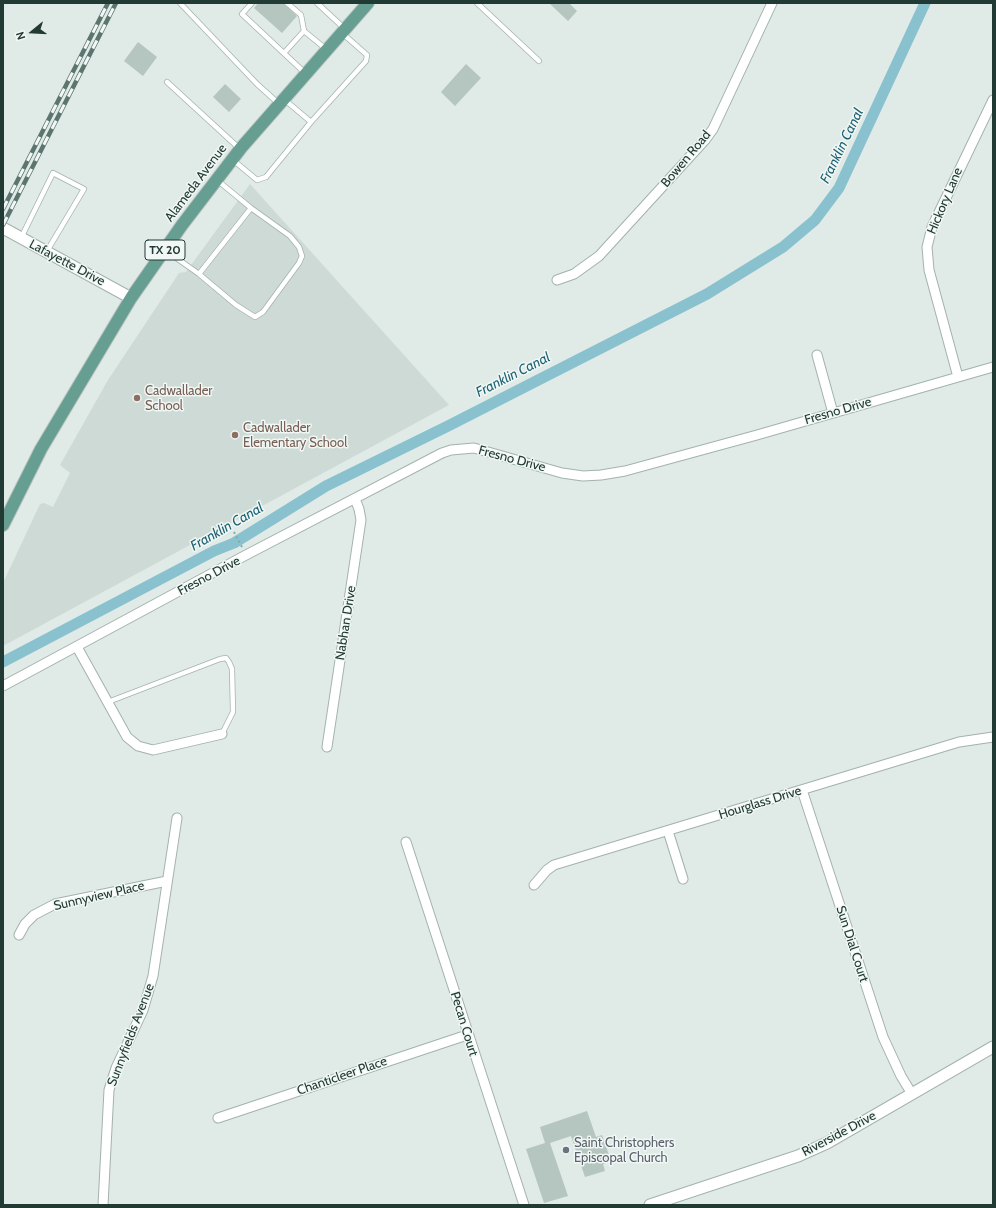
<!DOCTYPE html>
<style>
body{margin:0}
#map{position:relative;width:996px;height:1208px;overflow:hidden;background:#e0eae6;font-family:Cabin,sans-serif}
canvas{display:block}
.frame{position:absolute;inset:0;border:4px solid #213a34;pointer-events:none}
.north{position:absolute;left:12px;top:12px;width:40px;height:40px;-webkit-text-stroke:3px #f0f7f4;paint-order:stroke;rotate:252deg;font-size:11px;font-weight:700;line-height:16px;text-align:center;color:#213a34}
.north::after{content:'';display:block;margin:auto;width:14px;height:18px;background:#213a34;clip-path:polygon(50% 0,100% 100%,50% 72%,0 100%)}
</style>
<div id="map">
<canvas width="996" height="1208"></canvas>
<div class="frame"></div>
<div class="north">N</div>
</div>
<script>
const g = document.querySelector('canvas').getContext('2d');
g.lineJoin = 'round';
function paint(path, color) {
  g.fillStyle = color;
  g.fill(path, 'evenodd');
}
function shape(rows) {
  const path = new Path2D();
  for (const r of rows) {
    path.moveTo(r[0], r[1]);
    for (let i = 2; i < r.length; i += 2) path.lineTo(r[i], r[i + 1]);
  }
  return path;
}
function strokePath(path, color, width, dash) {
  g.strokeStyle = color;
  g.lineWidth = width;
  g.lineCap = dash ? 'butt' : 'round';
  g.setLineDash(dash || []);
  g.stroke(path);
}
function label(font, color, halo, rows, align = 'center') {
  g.font = font + ' Cabin,sans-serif';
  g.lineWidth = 3;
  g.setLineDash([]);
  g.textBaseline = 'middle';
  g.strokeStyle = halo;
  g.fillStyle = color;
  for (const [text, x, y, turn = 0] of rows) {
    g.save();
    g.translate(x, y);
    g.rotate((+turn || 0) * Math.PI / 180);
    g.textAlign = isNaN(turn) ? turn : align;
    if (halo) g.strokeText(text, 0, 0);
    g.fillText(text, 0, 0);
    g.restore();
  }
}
paint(shape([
 [250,184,449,405,3,646,3,583,40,504,44,503,53,507,70,473,60,465,108,380,179,273,186,272]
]), '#cedad5');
strokePath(shape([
 [3,662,214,551,234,543,326,486,448,426,707,294,783,247,815,220,839,188,925,3]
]), '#89c1ce', 11);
paint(shape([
 [258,3,283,3,297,16,282,33,254,8],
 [549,3,569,3,577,11,568,21],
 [138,42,157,57,143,76,124,61],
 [466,64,481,78,455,106,441,92],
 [225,84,241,99,229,112,213,97],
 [587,1111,596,1137,602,1135,611,1161,603,1164,605,1171,585,1177,571,1136,550,1143,568,1196,544,1203,526,1149,545,1143,540,1127]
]), '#b5c5bf');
const service = shape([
 [180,3,257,84,278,103],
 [252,3,242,14,305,73],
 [287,3,301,15,304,31],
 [317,3,345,29],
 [477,3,539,61],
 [284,53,304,31,326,49],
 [167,82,240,149],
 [311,122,366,61,367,55,342,33],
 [233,160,257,180,266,177,311,122,285,100],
 [21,238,53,173,84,189,47,251],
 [165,250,199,274,236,305,255,317,263,312,274,297,299,263,302,256,299,247,290,236,251,208,217,180],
 [199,274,251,208],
 [108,702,220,659,226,658,229,662,232,669,233,712,222,734]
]);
const minor = shape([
 [557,280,574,274,599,256,705,140,713,129,772,3],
 [817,355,833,413],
 [958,377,929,270,927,247,932,227,993,100],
 [77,647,127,737,138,746,153,750,222,734],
 [3,686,246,555,442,453,451,450,474,448,562,473,583,476,601,475,625,471,757,435,993,367],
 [327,747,361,520,359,509,355,499],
 [802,790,883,1037,901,1076,912,1094],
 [668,831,683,879],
 [406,842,524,1205],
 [534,885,547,870,554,865,959,742,993,737],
 [19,935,25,924,34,915,55,904,167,881],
 [218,1118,467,1035],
 [103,1205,109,1090,116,1068,143,1010,153,976,177,818]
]);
const tertiary = shape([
 [3,228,131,298],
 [650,1205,798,1156,827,1143,993,1047]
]);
const primary = shape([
 [3,525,41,449,131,298,182,225,241,148,368,3]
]);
strokePath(service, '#a3b2ad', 6);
strokePath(minor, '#a3b2ad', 11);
strokePath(tertiary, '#a3b2ad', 13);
strokePath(primary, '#bcc4c2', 14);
strokePath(shape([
 [234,532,242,547]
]), '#81ada0', 2, [2, 3]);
strokePath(service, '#fff', 4.5);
strokePath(minor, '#fff', 9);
strokePath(tertiary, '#fff', 11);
strokePath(primary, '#669e91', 12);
const rail = shape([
 [3,209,108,3],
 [3,225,116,3]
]);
strokePath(rail, '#5c766f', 4.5);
strokePath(rail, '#f0f7f4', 3, [9]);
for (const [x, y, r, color] of [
 [137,398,4,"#8d6e63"],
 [235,435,4,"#8d6e63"],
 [566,1150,4,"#6b7280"]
]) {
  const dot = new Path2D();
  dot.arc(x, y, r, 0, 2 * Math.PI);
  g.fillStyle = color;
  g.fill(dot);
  strokePath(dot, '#f0f7f4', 1.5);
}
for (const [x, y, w] of [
 [165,250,40]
]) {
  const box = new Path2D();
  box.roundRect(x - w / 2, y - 10, w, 20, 3);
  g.fillStyle = '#f0f7f4';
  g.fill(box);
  strokePath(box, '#213a34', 1);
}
label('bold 12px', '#213a34', null, [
 ["TX 20",165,250]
]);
label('13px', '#213a34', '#f0f7f4', [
 ["Bowen Road",686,159,-50],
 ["Alameda Avenue",196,183,-53],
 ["Hickory Lane",945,201,-67],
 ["Lafayette Drive",67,263,28],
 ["Fresno Drive",838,411,-16],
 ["Fresno Drive",512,459,15],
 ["Fresno Drive",209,576,-28],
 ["Nabhan Drive",346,623,-81],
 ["Hourglass Drive",760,803,-17],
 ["Sunnyview Place",99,896,-13],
 ["Sun Dial Court",852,944,72],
 ["Pecan Court",464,1024,73],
 ["Sunnyfields Avenue",131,1035,-69],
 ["Chanticleer Place",342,1076,-19],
 ["Riverside Drive",839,1134,-28]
]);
label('13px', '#785e54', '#f0f7f4', [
 ["Cadwallader",145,391],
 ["School",145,406],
 ["Cadwallader",243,428],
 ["Elementary School",243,443]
], 'left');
label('13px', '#5b616d', '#f0f7f4', [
 ["Saint Christophers",574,1143],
 ["Episcopal Church",574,1158]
], 'left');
label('italic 14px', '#1e6273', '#f0f7f4', [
 ["Franklin Canal",842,146,-64],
 ["Franklin Canal",513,375,-27],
 ["Franklin Canal",227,527,-30]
]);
</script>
